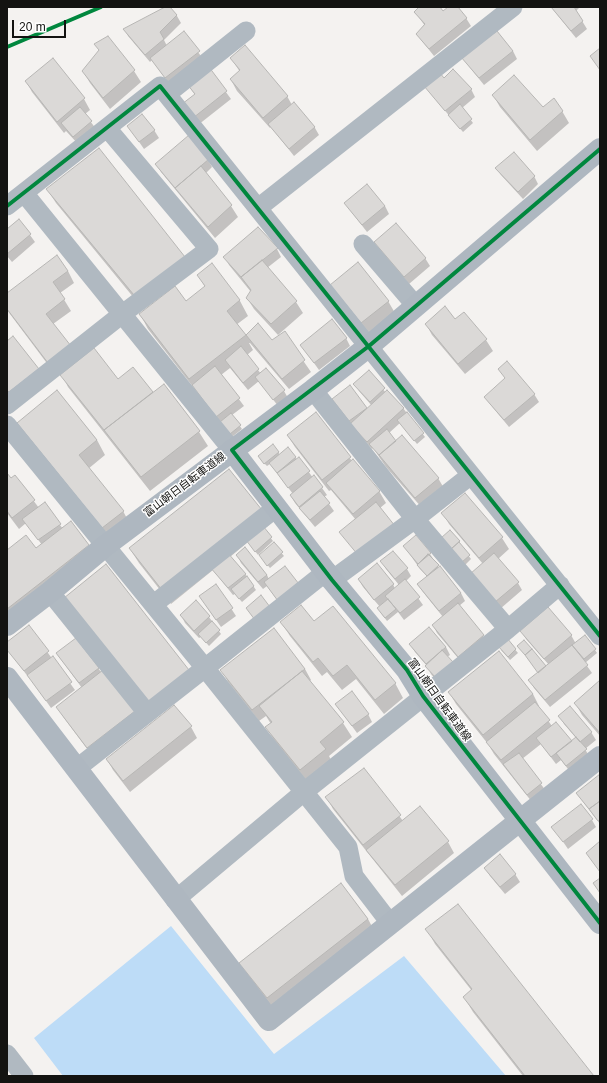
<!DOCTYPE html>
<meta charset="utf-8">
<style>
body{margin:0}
#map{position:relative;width:607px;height:1083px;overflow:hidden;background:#f4f2f0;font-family:Helvetica,sans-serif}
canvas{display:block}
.frame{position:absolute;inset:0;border:8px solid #131311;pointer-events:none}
.scale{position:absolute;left:12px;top:20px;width:54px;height:18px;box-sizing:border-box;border:2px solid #131311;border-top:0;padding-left:5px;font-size:12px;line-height:14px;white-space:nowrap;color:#131311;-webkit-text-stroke:3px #fff;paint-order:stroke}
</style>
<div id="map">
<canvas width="607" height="1083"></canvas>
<div class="frame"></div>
<div class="scale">20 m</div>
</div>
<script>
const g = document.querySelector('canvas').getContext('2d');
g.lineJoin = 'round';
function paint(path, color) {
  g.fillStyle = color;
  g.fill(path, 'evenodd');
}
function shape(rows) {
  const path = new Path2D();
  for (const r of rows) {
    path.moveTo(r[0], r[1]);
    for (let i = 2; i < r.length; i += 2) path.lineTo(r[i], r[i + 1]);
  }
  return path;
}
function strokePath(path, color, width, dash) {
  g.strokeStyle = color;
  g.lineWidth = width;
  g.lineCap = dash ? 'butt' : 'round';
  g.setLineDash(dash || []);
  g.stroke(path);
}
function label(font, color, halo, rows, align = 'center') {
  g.font = font + ' Helvetica,"Noto Sans JP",sans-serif';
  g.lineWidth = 3;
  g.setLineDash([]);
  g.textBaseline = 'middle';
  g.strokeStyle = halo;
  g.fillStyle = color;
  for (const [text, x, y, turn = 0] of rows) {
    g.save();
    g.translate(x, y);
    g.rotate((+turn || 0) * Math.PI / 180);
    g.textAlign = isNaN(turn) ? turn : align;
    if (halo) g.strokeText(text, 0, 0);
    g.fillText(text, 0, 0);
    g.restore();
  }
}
paint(shape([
 [171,926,274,1054,404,956,506,1076,63,1076,34,1038]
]), '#bddcf7');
paint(shape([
 [167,7,169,7,177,16,181,23,164,40,167,46,184,33,203,59,170,85,152,60,150,62,128,36,124,29],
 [420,7,439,7,443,13,449,7,456,7,466,18,471,26,434,56,422,41,417,34,425,26,415,12],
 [551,7,580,7,576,11,587,29,576,38],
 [108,37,134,71,141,82,110,109,90,83,83,71,100,51,96,44],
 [513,51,517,59,484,85,467,64,463,57],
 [231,58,287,96,292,105,294,103,315,128,319,135,294,156,271,127,270,128,237,91,231,80,240,72],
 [209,69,231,99,198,125,188,112,195,95,188,85],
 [444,80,471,89,475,97,462,108,473,123,463,132,430,93,426,86],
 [26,81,84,99,90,110,85,114,96,129,78,144,66,131,64,133,32,92],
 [493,95,543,108,562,111,569,123,537,151,500,107],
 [128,126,154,130,159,138,144,149],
 [208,160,212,167,206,173,231,206,238,217,215,238,161,172,157,164],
 [496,168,534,176,538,184,523,199,501,175],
 [47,189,174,286,186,302,205,287,198,275,212,264,240,301,248,316,236,325,245,336,258,325,272,341,284,333,311,372,289,389,250,343,249,343,253,350,247,355,261,374,284,391,288,398,278,406,259,381,248,390,230,368,221,375,244,406,232,415,242,429,232,437,148,329,140,314,165,295,164,293,143,309,56,203],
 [346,203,385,206,389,214,367,232,350,210],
 [18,220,30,235,35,242,12,262,7,256,7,230],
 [258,229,277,249,281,257,267,268,296,302,303,313,278,335,254,309,247,298,251,292,229,265,225,257],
 [375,243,425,258,430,266,409,284,380,250],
 [68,271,74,283,60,293,71,311,53,324,55,374,7,310,7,294],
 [338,296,388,301,395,313,369,334],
 [464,313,486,340,493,351,465,374,432,335,426,324,455,320],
 [346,338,350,346,319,370,301,345],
 [499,369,534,394,539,402,509,427,490,404,485,397,506,379],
 [368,371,386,393,403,408,425,437,417,444,400,423,389,433,396,442,438,478,445,490,423,509,386,467,373,448,372,449,356,431,337,407,366,408,367,410,372,406,359,391,355,384],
 [62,375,118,380,152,393,153,394,163,386,199,432,208,446,150,491,68,387],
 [57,392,97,440,105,455,88,469,123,511,131,526,112,542,27,438],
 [315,414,352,461,379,491,386,503,380,508,363,562,341,532,356,520,331,490,329,491,295,447,288,436],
 [278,452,280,455,295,457,297,460,299,458,313,478,314,477,322,488,327,495,324,497,334,511,315,527,295,503,291,496,293,494,270,464,267,466,261,460],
 [7,474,11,479,15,476,39,508,60,525,63,529,70,523,88,546,7,624,7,552,36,549,42,545,26,523,19,529,7,513],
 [465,494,502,538,509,549,498,559,518,583,522,590,500,609,476,581,483,564,449,524,443,513],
 [261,511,269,525,264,529,273,541,258,555,248,542,230,557,245,574,256,590,242,602,235,594,233,595,213,570,171,604,139,563,130,549],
 [450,531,471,559,465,565,443,538],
 [416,536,430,554,439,568,461,593,465,601,459,606,483,636,488,643,463,664,437,633,433,625,443,617,423,592,418,585,428,577,420,569,404,546],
 [274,544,284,556,270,568,260,556],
 [237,555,267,575,283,608,267,586,263,589,241,563],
 [382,561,407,569,411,576,406,581,423,605,404,620,398,612,387,621,380,612,380,607,363,587,359,580,393,584,395,589,399,585,386,569],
 [216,585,236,616,221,627,205,604],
 [196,602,209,617,221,634,209,646,201,637,199,638,185,623,181,615],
 [281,622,314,623,395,683,403,698,384,714,356,679,342,690,327,672,322,676,290,636],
 [29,627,75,690,51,708,30,678,29,678,7,649,7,644],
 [521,631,571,635,576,644,595,650,597,653,585,663,592,673,550,707,534,688,530,681,539,673,518,646,546,668,549,665,526,639],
 [507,640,518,653,510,660,501,650],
 [410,644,446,647,450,655,447,657,440,685,431,674,427,666,415,652],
 [57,654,98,668,140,723,94,758,64,718,57,707,82,688],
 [305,669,311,680,309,682,343,723,352,737,329,756,333,764,309,784,275,742,266,727,271,724,266,716,259,721,228,682,222,670],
 [600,682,600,736,582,715,575,703],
 [449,692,533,694,539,706,538,707,552,726,571,742,576,738,564,724,560,717,591,732,596,740,585,749,590,758,571,773,561,760,556,764,541,744,522,759,546,791,532,802,494,754,488,744,456,704],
 [341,711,368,714,372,722,357,733],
 [191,727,197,738,130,792,113,770,107,759],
 [364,769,403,821,448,842,454,853,402,896,333,809,327,798],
 [600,776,600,824,577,794],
 [592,820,596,827,568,849,553,827],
 [485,868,515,874,520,882,505,894,490,876],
 [341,885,368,919,376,934,276,1012,249,978,240,963],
 [427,930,592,1076,523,1076,473,1012,464,997,472,991,435,944]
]), '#0003');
const building = shape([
 [165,7,170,7,177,15,160,32,164,39,145,55,123,29,165,7],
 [419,7,440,7,443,11,448,7,458,7,467,18,429,49,416,34,425,24,414,12,419,7],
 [551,7,574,7,583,21,571,31,551,7],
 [184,31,200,51,165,78,150,58,184,31],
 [497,31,513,51,479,78,461,57,497,31],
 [108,36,135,70,103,98,82,71,99,50,94,44,108,36],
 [245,45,288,96,263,118,230,79,240,70,230,58,245,45],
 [600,48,600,70,590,56,600,48],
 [53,58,85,98,57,122,25,81,53,58],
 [209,67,227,91,193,118,182,104,195,94,187,84,209,67],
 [453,69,472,89,445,111,424,86,440,73,444,78,453,69],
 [514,75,543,107,554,98,563,111,530,140,492,95,514,75],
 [294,102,315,127,289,149,268,124,294,102],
 [460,104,472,119,460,129,448,115,460,104],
 [80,107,92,121,73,137,61,123,80,107],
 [142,114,155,130,139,142,127,126,142,114],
 [189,135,209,159,175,188,155,164,189,135],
 [99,148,185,257,134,295,46,189,99,148],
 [514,152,535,176,518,192,495,168,514,152],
 [201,166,232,205,208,227,175,188,201,166],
 [367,184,385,206,362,225,344,203,367,184],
 [19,219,31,234,7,254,7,229,19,219],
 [396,223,426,258,404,277,374,242,396,223],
 [258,227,278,248,241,277,223,257,258,227],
 [57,255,68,271,53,282,65,299,46,314,71,346,48,363,7,309,7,293,57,255],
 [262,260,297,301,271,324,246,298,251,290,241,277,262,260],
 [358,262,389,301,361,323,330,285,358,262],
 [212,263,240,300,227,311,246,335,189,379,139,314,175,286,186,301,205,286,197,275,212,263],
 [445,306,455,319,464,312,487,339,458,364,425,324,445,306],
 [332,319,347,338,314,363,300,345,332,319],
 [258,323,272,340,285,331,305,360,282,379,246,335,258,323],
 [13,336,39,369,9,392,7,390,7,341,13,336],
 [241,346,259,369,243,383,225,360,241,346],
 [94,348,118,379,133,367,153,392,104,430,60,375,94,348],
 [507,361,535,394,504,420,484,397,505,378,498,369,507,361],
 [215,366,240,398,216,417,192,385,215,366],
 [266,368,285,390,273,400,255,377,266,368],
 [369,370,385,388,370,402,353,384,369,370],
 [164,384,200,431,141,477,104,430,164,384],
 [350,385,367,408,349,421,332,399,350,385],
 [57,390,97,440,79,455,124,511,102,528,17,423,57,390],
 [387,390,404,408,367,442,350,424,387,390],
 [316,412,351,457,322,480,287,435,316,412],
 [407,412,424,433,414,441,397,420,407,412],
 [231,413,241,425,230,434,220,422,231,413],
 [387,429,396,441,379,455,369,444,387,429],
 [402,435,439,478,415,498,379,455,402,435],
 [273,444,279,452,264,464,258,456,273,444],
 [288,447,296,457,277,473,269,463,288,447],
 [299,457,310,471,288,488,277,473,299,457],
 [353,459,380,491,353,514,326,483,353,459],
 [229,469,262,510,162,590,129,548,229,469],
 [7,473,11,478,15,475,35,500,12,518,7,511,7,473],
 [314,475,323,487,299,507,290,495,314,475],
 [320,491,330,503,310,520,299,508,320,491],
 [465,493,503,537,479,558,441,513,465,493],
 [45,502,61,524,38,540,22,519,45,502],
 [376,502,395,526,358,555,339,532,376,502],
 [71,521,89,545,7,609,7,550,26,535,36,548,71,521],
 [263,526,272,537,255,552,246,540,263,526],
 [450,530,460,541,451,549,441,538,450,530],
 [416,535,431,553,418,564,403,546,416,535],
 [274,542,283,552,267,566,259,555,274,542],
 [459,542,470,555,462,562,451,549,459,542],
 [245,547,267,575,258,582,236,555,245,547],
 [393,551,408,568,395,579,380,561,393,551],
 [227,552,246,574,228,588,210,567,227,552],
 [494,553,519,582,495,602,470,574,494,553],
 [428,554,439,565,427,576,417,565,428,554],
 [377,563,394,584,374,600,358,579,377,563],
 [106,564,189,670,147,703,64,598,106,564],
 [285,566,299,584,278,601,264,582,285,566],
 [440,566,461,593,439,611,417,584,440,566],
 [247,576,254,586,239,599,231,589,247,576],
 [405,579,420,597,400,613,385,596,405,579],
 [216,584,233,608,216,620,199,596,216,584],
 [261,595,270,607,255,620,246,608,261,595],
 [388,599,396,609,385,618,377,608,388,599],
 [196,600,210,616,194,631,180,615,196,600],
 [458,603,484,635,458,657,432,625,458,603],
 [301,605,314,621,333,606,396,683,375,700,347,665,333,676,318,658,313,662,280,622,301,605],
 [548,607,572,635,544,659,520,631,548,607],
 [212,621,220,630,206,643,198,634,212,621],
 [29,625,49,651,24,671,7,650,7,642,29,625],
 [429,627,446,647,426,664,409,644,429,627],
 [274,628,305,669,252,710,220,670,274,628],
 [585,635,596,649,584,659,572,645,585,635],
 [76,638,99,668,79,683,56,653,76,638],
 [507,638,516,649,508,657,498,646,507,638],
 [524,640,532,649,525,655,517,646,524,640],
 [572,645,588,665,545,700,528,680,572,645],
 [532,649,546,666,538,673,525,655,532,649],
 [442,650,453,662,436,678,425,666,442,650],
 [499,651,533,694,483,735,448,692,499,651],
 [53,656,72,682,46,701,27,675,53,656],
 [103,670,135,711,87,748,56,707,103,670],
 [302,671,344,722,320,742,326,749,300,770,265,727,272,722,259,706,302,671],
 [600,680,600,733,574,703,600,680],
 [352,691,369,714,352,726,335,704,352,691],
 [535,702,550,720,501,760,486,742,535,702],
 [174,705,192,726,123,781,106,759,174,705],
 [570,706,592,732,580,742,558,716,570,706],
 [556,722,572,741,551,757,536,738,556,722],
 [576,737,587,749,566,766,556,753,576,737],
 [519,753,542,783,527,795,503,764,519,753],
 [364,768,401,815,363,845,325,797,364,768],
 [600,774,600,801,589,809,576,793,600,774],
 [600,801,600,820,598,821,589,809,600,801],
 [581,804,593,819,563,842,551,827,581,804],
 [420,806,449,841,395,885,366,850,420,806],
 [600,841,600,872,586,853,600,841],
 [500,854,516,874,500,887,484,868,500,854],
 [600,878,600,893,593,883,600,878],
 [341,883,368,919,267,998,239,963,341,883],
 [458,904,594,1076,525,1076,463,997,472,989,425,929,458,904]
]);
paint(building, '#dbd9d7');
strokePath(building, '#b7b6b4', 1);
strokePath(shape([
 [167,94,246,31],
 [24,193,232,450],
 [7,206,160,86,600,636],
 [258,208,513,7],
 [363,244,416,306],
 [313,390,415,519,508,629],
 [7,405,121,315,209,249,107,128],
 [7,425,205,668,76,769],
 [327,571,205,668,348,847,354,876,390,923],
 [332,580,415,519,471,475],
 [50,592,147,713],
 [154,604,277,507],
 [175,900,305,791,508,629,560,585],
 [7,1054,24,1076]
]), '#b0b9c1', 19);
strokePath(shape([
 [232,450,332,580,407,670,423,696,600,923],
 [7,625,50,592,105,546,313,390,369,346,600,149],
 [7,678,269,1020,600,757]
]), '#aeb7c0', 22);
strokePath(shape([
 [7,47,101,7],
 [600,149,369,346,232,450,332,580,407,670,423,696,600,923],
 [7,206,160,86,600,636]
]), '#00873e', 4);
label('11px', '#131311', '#fff', [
 ["富山朝日自転車道線",185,485,-37],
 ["富山朝日自転車道線",439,700,54]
]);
</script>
